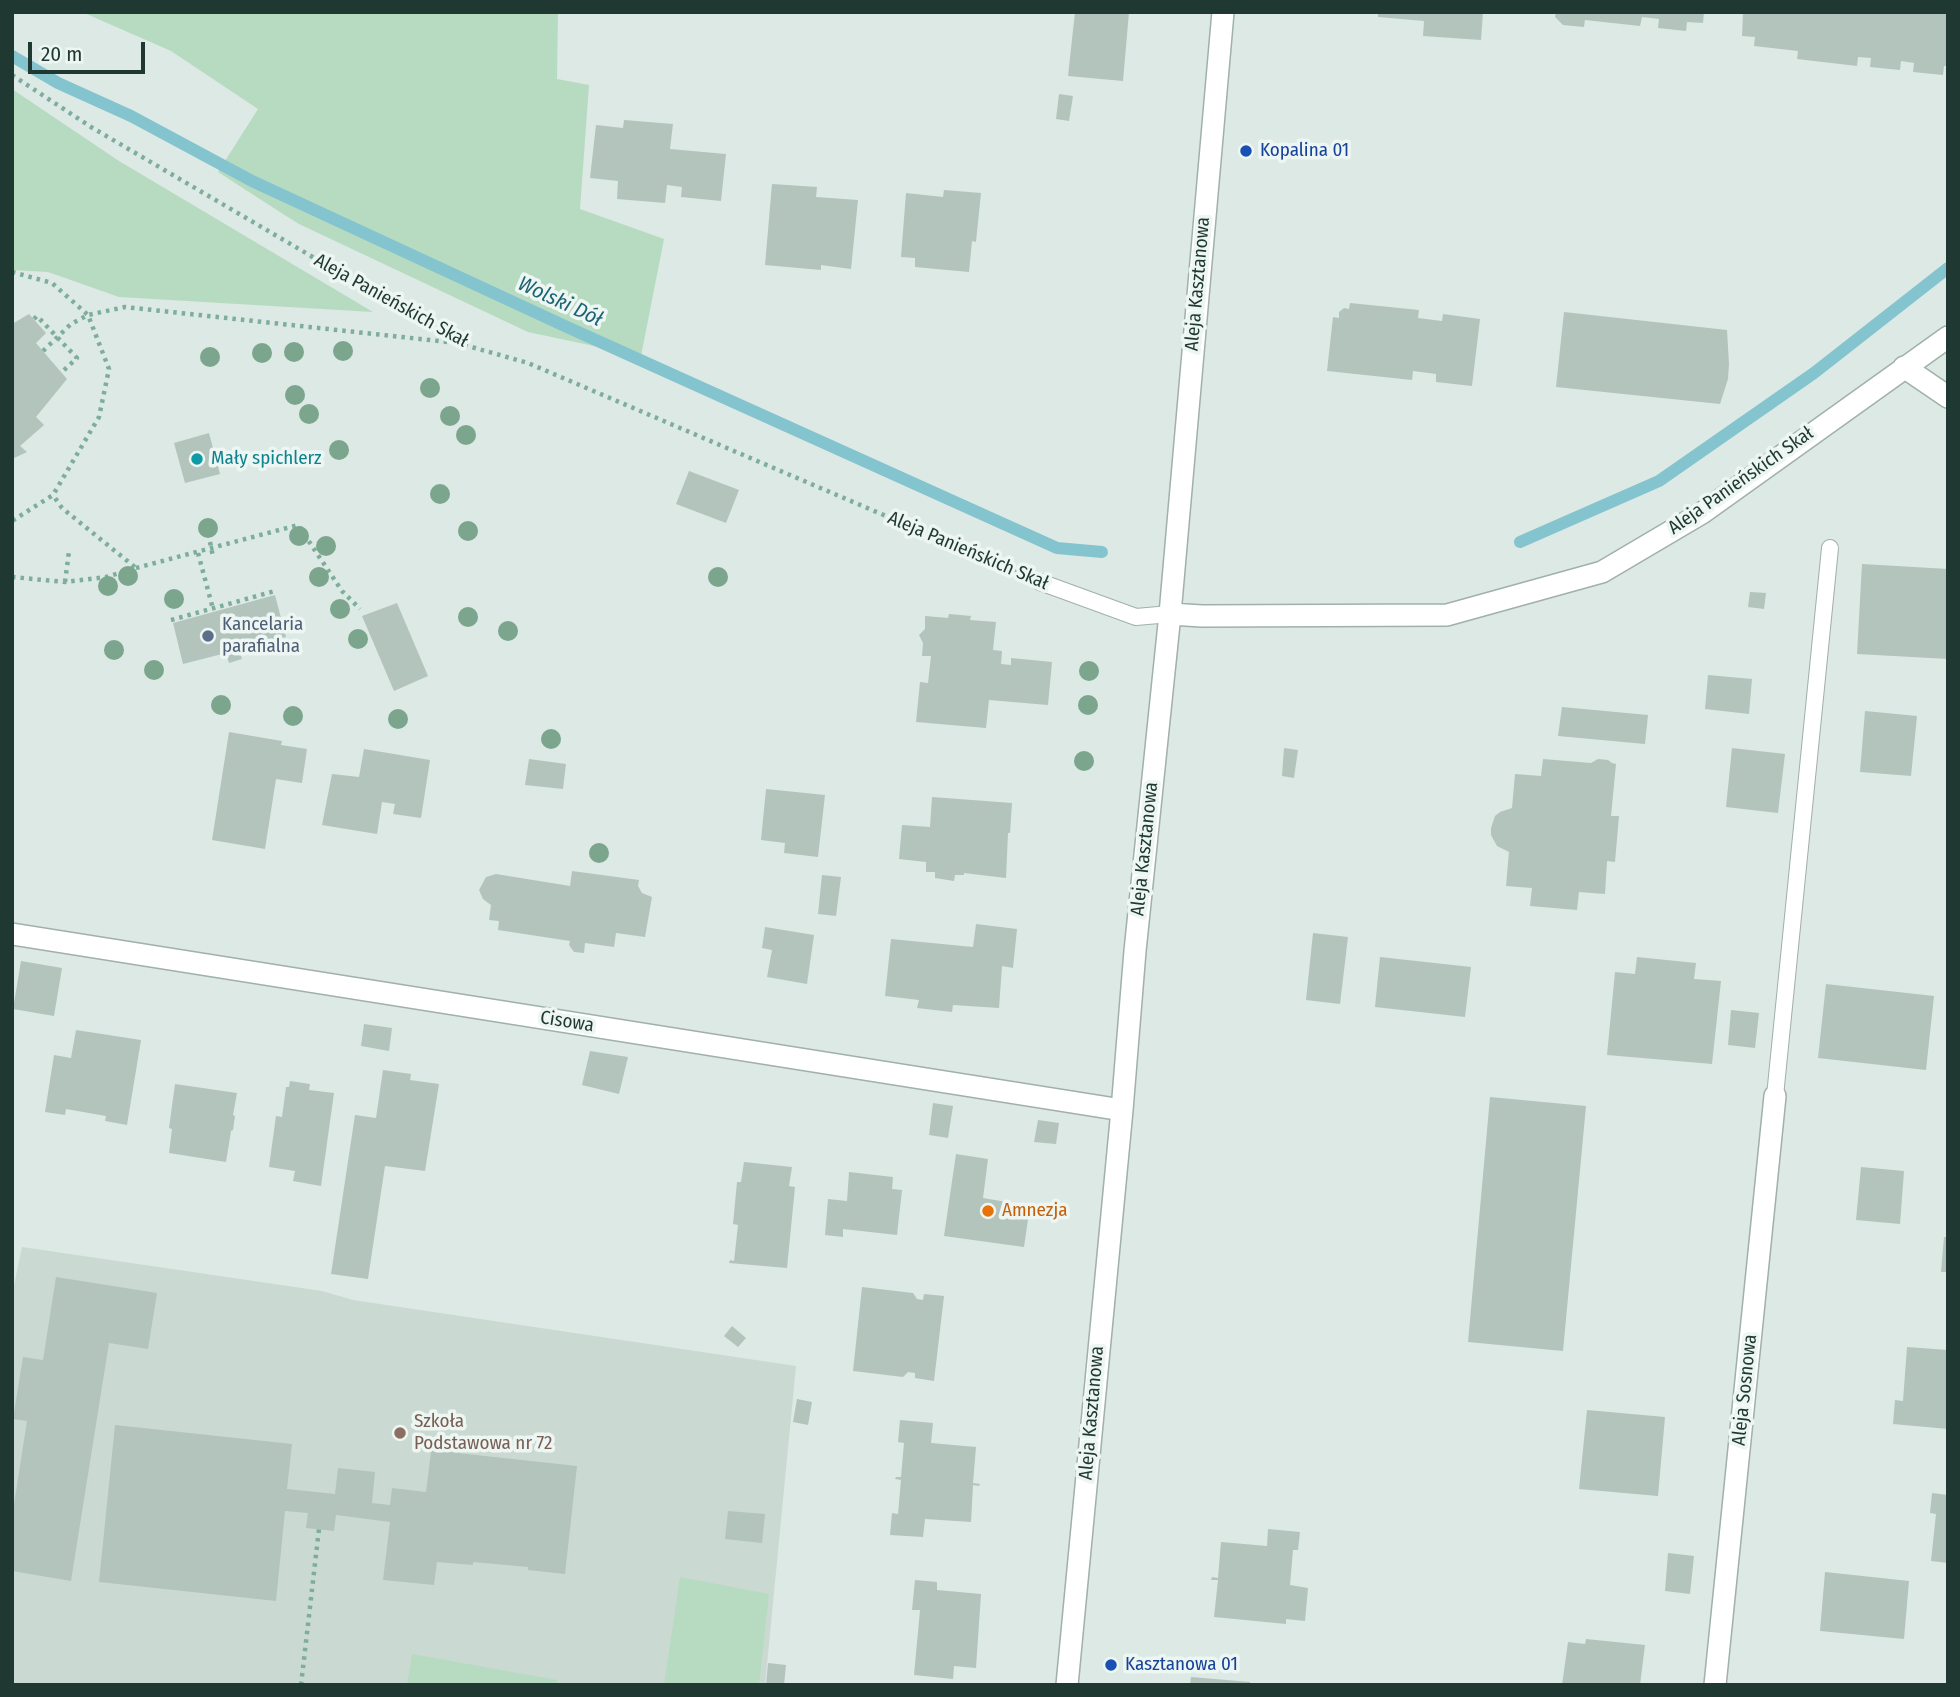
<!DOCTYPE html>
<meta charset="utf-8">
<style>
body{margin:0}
#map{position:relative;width:1960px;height:1697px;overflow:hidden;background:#dde9e4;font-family:"Fira Sans Condensed",sans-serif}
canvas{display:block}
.frame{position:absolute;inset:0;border:14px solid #1f3831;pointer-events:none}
.scale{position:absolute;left:28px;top:42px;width:117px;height:32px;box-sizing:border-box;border:4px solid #1f3831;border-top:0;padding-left:9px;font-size:21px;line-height:24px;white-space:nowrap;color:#1f3831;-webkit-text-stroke:5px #edf6f2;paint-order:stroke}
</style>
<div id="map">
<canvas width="1960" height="1697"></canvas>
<div class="frame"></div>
<div class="scale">20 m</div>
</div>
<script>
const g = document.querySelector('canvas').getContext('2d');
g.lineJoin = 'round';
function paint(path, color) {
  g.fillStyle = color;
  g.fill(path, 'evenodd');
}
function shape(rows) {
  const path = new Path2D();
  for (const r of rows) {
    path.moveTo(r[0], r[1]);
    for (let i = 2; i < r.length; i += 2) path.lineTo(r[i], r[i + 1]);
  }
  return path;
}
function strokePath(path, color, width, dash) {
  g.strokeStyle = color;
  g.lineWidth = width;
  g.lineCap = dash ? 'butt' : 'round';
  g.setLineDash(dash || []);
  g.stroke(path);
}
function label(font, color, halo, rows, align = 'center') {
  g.font = font + ' "Fira Sans Condensed",sans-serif';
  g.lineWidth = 7;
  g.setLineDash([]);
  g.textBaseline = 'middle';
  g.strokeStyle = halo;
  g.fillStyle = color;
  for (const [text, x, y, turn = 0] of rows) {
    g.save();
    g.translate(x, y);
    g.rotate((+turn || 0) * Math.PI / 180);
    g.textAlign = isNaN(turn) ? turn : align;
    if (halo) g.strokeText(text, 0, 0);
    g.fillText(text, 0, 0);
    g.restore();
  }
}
paint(shape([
 [22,1247,322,1291,353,1300,796,1366,765,1685,12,1685,12,1295]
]), '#cbd9d3');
paint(shape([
 [82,12,558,12,557,79,589,85,580,209,664,239,641,356,528,332,299,224,283,214,218,172,258,109,171,51],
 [12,89,119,161,373,312,119,297,48,272,12,270],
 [680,1577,769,1594,759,1685,664,1685],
 [412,1654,557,1680,556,1685,407,1685]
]), '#b6dbc0');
strokePath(shape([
 [12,56,58,83,131,116,252,181,567,327,1057,548,1102,552],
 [1520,542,1659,481,1814,373,1948,268]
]), '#84c4cf', 12);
paint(shape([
 [1075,12,1129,12,1123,81,1068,76],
 [1378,12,1483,12,1481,40,1423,36,1424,21,1378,17],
 [1556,12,1704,12,1703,23,1687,22,1686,31,1658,28,1659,19,1642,17,1640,26,1585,20,1584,27,1563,25,1555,17],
 [1743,12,1948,12,1948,66,1944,66,1943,75,1913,72,1914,63,1901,61,1900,70,1870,67,1871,58,1858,57,1857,66,1797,59,1798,51,1754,46,1755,37,1742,36],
 [1059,94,1073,96,1069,121,1056,119],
 [624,120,673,124,670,149,726,154,721,201,681,197,682,187,667,185,665,203,617,199,618,181,590,178,596,125,623,128],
 [772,184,817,187,816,197,858,200,851,269,821,265,821,270,765,265],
 [944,190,981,193,976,242,972,241,969,272,915,267,915,258,901,257,906,193,943,197],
 [1350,303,1419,310,1418,318,1442,321,1443,314,1480,319,1472,386,1436,382,1436,374,1413,371,1412,380,1327,371,1333,317,1339,318,1339,312,1344,308,1349,309],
 [1564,312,1727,330,1729,364,1728,379,1720,404,1556,387],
 [29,314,46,333,36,343,67,379,36,417,44,425,20,446,27,452,12,459,12,324],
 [209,433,220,474,185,483,174,443],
 [689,471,739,490,726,523,676,504],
 [1862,564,1948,569,1948,659,1857,654],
 [1750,592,1766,593,1764,609,1748,607],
 [275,595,286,637,239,650,242,659,229,663,226,653,183,664,173,623],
 [397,603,428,676,394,691,362,616],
 [949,614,971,616,970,620,996,622,993,650,1002,651,1001,664,1011,665,1011,658,1052,662,1048,705,989,700,986,728,916,722,920,682,928,683,931,656,922,656,923,643,919,635,925,629,925,616,948,618],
 [1708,675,1752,679,1749,714,1705,709],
 [1562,707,1648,715,1645,744,1558,736],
 [1865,711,1917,716,1911,776,1860,772],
 [229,732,282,741,281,745,307,749,302,783,276,779,265,849,212,840],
 [1284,748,1298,750,1294,778,1282,776],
 [1732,748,1785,754,1778,813,1726,807],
 [364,749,430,760,421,818,393,814,395,804,382,802,377,834,322,825,332,774,359,777],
 [529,759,566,764,563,789,525,785],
 [1543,759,1591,763,1598,759,1608,760,1612,763,1616,764,1611,816,1619,816,1615,862,1607,861,1605,894,1579,892,1577,910,1530,906,1532,888,1506,886,1509,852,1497,846,1491,835,1491,828,1495,816,1500,812,1512,808,1515,774,1541,776],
 [766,789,825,795,818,857,784,853,785,843,761,840],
 [932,797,1012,803,1010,833,1008,833,1006,878,964,873,964,875,955,875,954,881,935,878,935,872,926,872,926,862,899,859,902,825,930,827],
 [572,871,639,880,638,886,642,893,652,897,645,937,616,933,614,947,585,943,584,953,574,952,569,945,570,941,498,930,499,921,489,920,491,905,483,899,479,890,486,877,496,874,570,886],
 [822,875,841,877,836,916,818,914],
 [976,924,1017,929,1013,968,1002,966,999,1008,953,1005,952,1012,917,1008,919,1000,885,996,891,939,973,947],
 [765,927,814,935,807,984,767,977,772,950,762,948],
 [1313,933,1348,937,1340,1004,1306,1000],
 [1380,957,1471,967,1465,1017,1375,1007],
 [1637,957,1696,963,1694,979,1721,981,1712,1064,1607,1055,1615,972,1635,974],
 [21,961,62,968,54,1016,13,1009],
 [1826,984,1934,996,1926,1070,1818,1058],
 [1731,1010,1759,1013,1755,1048,1728,1045],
 [364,1024,392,1028,389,1051,361,1046],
 [76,1030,141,1040,127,1125,105,1121,106,1116,66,1109,65,1115,45,1112,54,1055,71,1058],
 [590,1051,628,1057,619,1094,582,1085],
 [383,1070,411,1074,410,1080,439,1084,425,1171,385,1166,368,1279,331,1274,355,1115,376,1118],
 [290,1081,310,1084,309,1090,334,1093,321,1186,293,1181,295,1171,269,1167,276,1116,282,1117,286,1087,289,1087],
 [175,1084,237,1093,233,1115,235,1116,233,1130,231,1131,226,1162,169,1153,172,1129,169,1128],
 [1490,1097,1586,1106,1563,1351,1468,1342],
 [933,1103,953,1106,948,1138,929,1135],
 [1038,1120,1059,1123,1056,1144,1034,1142],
 [956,1154,988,1159,983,1198,1030,1206,1024,1247,944,1236],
 [744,1162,792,1167,789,1186,795,1187,787,1268,729,1263,730,1260,734,1261,738,1225,733,1224,737,1182,741,1182],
 [1861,1167,1904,1171,1900,1224,1856,1220],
 [849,1172,893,1177,892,1189,902,1190,897,1235,843,1229,843,1237,825,1235,828,1199,847,1201],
 [1944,1237,1948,1237,1948,1272,1941,1272],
 [56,1277,157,1293,148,1349,109,1343,71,1581,12,1571,12,1517,27,1421,13,1419,23,1357,43,1360],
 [862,1287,913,1293,917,1299,923,1300,924,1294,944,1296,934,1381,915,1378,915,1373,908,1372,903,1377,853,1371],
 [732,1326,746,1338,738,1347,724,1336],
 [1907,1347,1948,1350,1948,1429,1893,1424,1895,1400,1903,1401],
 [797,1399,812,1402,808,1425,793,1422],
 [1587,1410,1665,1417,1658,1496,1579,1489],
 [900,1420,933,1423,931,1443,976,1447,973,1483,980,1484,979,1486,973,1485,971,1522,925,1519,923,1537,890,1535,892,1513,898,1514,901,1480,895,1479,896,1477,901,1477,904,1443,898,1442],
 [115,1425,292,1444,287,1489,335,1494,338,1468,375,1472,372,1503,390,1505,392,1488,426,1492,433,1436,449,1438,448,1452,577,1466,565,1574,528,1570,528,1567,473,1562,473,1565,437,1562,434,1585,383,1580,390,1522,336,1515,334,1531,306,1528,308,1513,285,1511,276,1601,99,1582],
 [1932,1493,1948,1495,1948,1563,1931,1561,1936,1514,1930,1513],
 [728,1511,765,1514,762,1543,725,1539],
 [1268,1529,1300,1532,1298,1550,1293,1550,1290,1585,1308,1588,1305,1621,1286,1619,1286,1624,1214,1617,1218,1580,1211,1580,1212,1577,1218,1578,1221,1542,1267,1546],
 [1668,1553,1694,1556,1690,1594,1665,1591],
 [1825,1572,1909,1581,1904,1639,1820,1631],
 [915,1580,937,1582,937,1590,981,1594,976,1668,954,1666,953,1679,914,1675,920,1610,912,1610],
 [1586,1639,1645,1645,1640,1685,1562,1685,1568,1642,1585,1644],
 [768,1663,786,1665,784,1685,766,1685],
 [1191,1677,1250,1682,1250,1685,1190,1685]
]), '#b3c4bd');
const service = shape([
 [1040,582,1136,617,1170,614],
 [1775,1096,1830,548]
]);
const minor = shape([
 [1904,367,1948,397],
 [1170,614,1202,616,1447,615,1602,572,1702,513,1948,337],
 [12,934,1122,1110],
 [1067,1685,1122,1110,1135,951,1170,614,1223,12],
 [1715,1685,1775,1096]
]);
strokePath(service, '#a0b0ab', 18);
strokePath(minor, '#a0b0ab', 24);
strokePath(shape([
 [12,75,91,127,461,344,528,363,1017,572],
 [12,272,52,283,88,315,109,369,99,417,53,495,12,521],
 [34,319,37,316,77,358,62,372],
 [43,351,71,324,88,315,125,307,457,343],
 [210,542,213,557],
 [198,553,213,609],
 [136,568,298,525,342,591,360,609],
 [12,577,65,582,106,577,136,568,62,508,53,495],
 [65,582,69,551],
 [171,620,275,591],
 [301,1685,319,1529]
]), '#7ead9e', 4.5, [3.5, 5]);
strokePath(service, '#fff', 16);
strokePath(minor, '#fff', 21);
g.fillStyle = '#7ba58c';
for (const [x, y] of [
 [343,351],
 [294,352],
 [262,353],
 [210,357],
 [430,388],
 [295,395],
 [309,414],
 [450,416],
 [466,435],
 [339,450],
 [440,494],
 [208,528],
 [468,531],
 [299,536],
 [326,546],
 [128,576],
 [319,577],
 [718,577],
 [108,586],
 [174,599],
 [340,609],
 [468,617],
 [508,631],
 [358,639],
 [114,650],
 [154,670],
 [1089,671],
 [221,705],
 [1088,705],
 [293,716],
 [398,719],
 [551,739],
 [1084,761],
 [599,853]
]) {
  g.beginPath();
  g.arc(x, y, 10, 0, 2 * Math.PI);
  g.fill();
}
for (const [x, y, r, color] of [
 [1246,151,7,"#1a4fb4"],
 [197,459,7,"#0f9aa8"],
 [208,636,7,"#5c6f8a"],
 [988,1211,7,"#e8710a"],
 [400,1433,7,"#8d6e63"],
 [1111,1665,7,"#1a4fb4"]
]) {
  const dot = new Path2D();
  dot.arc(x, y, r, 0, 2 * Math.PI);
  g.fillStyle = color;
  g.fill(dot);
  strokePath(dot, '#edf6f2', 2.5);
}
label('19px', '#164399', '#edf6f2', [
 ["Kopalina 01",1260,151],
 ["Kasztanowa 01",1125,1665]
], 'left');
label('19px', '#1f3831', '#edf6f2', [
 ["Aleja Kasztanowa",1198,284,-85],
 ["Aleja Panieńskich Skał",391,301,29],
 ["Aleja Panieńskich Skał",1741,481,-35],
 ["Aleja Panieńskich Skał",968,551,23],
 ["Aleja Kasztanowa",1145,849,-84],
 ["Cisowa",567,1022,9],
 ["Aleja Sosnowa",1745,1390,-84],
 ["Aleja Kasztanowa",1092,1413,-85]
]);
label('19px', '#0d838f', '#edf6f2', [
 ["Mały spichlerz",211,459]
], 'left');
label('19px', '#4e5e75', '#edf6f2', [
 ["Kancelaria",222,625],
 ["parafialna",222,647]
], 'left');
label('19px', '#c56008', '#edf6f2', [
 ["Amnezja",1002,1211]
], 'left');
label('19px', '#785e54', '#edf6f2', [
 ["Szkoła",414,1422],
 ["Podstawowa nr 72",414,1444]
], 'left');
label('italic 21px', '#1b6473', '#edf6f2', [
 ["Wolski Dół",560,302,25]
]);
</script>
